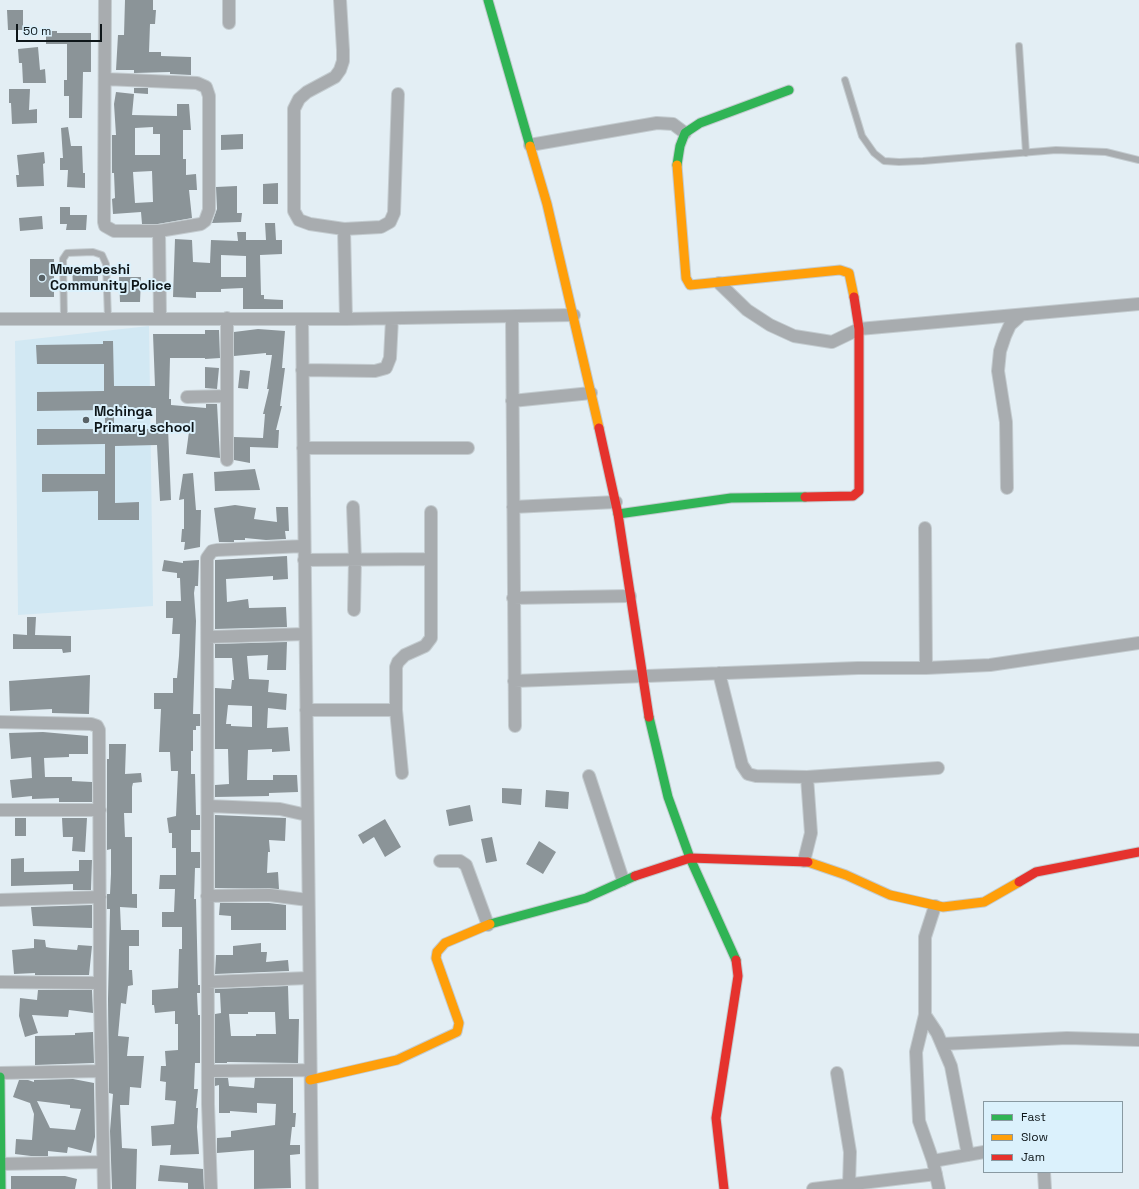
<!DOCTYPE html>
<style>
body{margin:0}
#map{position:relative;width:1139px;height:1189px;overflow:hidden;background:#e3eef4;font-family:"Space Grotesk",sans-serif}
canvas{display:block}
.legend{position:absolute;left:983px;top:1101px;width:140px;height:72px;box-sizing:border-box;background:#dbf1fc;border:1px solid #8999a1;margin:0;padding:5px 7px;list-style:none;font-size:12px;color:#0e1619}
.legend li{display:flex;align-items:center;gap:8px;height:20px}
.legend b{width:20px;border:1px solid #8999a1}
.scale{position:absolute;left:16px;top:24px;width:86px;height:18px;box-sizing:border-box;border:2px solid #0e1619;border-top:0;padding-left:5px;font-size:12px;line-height:14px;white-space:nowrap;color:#0e1619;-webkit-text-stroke:3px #dbf1fc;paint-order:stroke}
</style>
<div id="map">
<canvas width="1139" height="1189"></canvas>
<ul class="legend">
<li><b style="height:5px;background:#30b455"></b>Fast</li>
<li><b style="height:5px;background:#ff9f0a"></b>Slow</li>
<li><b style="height:5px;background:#e5322d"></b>Jam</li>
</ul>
<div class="scale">50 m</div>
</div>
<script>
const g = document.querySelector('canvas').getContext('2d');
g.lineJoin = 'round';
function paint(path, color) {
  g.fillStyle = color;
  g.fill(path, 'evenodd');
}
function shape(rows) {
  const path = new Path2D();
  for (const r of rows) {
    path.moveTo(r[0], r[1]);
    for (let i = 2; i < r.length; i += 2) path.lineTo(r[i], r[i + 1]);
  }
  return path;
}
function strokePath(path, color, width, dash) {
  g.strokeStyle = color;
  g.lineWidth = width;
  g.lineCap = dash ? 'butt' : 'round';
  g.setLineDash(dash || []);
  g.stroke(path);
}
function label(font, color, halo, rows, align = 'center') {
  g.font = font + ' "Space Grotesk",sans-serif';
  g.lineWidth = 4;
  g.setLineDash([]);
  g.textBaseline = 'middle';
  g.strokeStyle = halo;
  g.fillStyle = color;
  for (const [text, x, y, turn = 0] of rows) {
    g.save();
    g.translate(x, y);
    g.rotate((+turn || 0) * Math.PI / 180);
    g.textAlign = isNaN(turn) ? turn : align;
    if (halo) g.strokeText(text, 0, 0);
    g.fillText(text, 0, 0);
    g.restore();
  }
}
paint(shape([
 [149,326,153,606,18,615,15,341]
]), '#d2e8f3');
paint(shape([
 [125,0,153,0,153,10,156,10,155,24,150,24,149,52,161,52,161,56,191,57,191,75,170,74,170,72,134,73,134,70,116,70,118,35,124,35],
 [7,10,23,10,23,30,8,30],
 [46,31,57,31,57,33,91,33,91,72,83,72,82,118,69,118,69,96,64,96,64,80,67,80,67,44,46,44],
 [38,47,40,70,45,69,46,83,23,83,22,63,19,63,18,49],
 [134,88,148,88,148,94,134,93],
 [9,89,30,89,29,110,37,109,37,123,12,124,11,103,9,103],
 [116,92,134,94,132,115,177,116,177,104,189,104,191,130,183,130,183,159,186,159,186,175,196,174,197,190,189,190,192,218,158,224,142,224,141,212,113,214,112,199,115,198,114,173,112,173,112,135,116,135,114,104],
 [153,127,153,134,160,134,160,155,135,155,135,128],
 [152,171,153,202,135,203,133,172],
 [68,127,71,146,82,146,83,173,85,173,85,188,67,187,68,170,60,170,60,158,63,158,61,128],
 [243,134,243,149,221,150,221,135],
 [44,152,45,163,43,164,44,186,17,187,16,175,19,175,17,155],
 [278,183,278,204,263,204,263,184],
 [237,186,237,213,242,213,241,222,212,223,217,209,216,187],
 [60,207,70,207,70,215,87,215,86,230,66,230,67,224,60,224],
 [42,216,43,229,20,231,19,218],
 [265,223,275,223,276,240,282,240,282,254,260,255,261,295,264,295,264,299,283,300,283,309,243,309,243,288,221,289,221,292,196,292,196,298,173,297,175,239,192,240,193,262,210,263,211,240,238,241,237,232,246,232,246,240,266,240],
 [221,255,246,256,246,277,221,277],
 [30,259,54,259,54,297,30,297],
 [98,266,98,285,73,286,72,267],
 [119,277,141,277,140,302,120,302],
 [258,329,285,331,282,368,285,368,280,406,282,406,276,430,279,430,278,448,250,447,250,463,234,460,234,437,263,438,265,414,263,414,269,389,267,389,272,355,266,355,266,353,234,356,234,332],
 [205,330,219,330,220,358,205,359,205,358,170,358,169,399,171,399,171,405,206,408,206,404,217,404,220,458,186,454,190,424,171,423,171,428,168,428,171,500,160,501,157,445,115,446,115,503,139,502,139,520,98,520,98,491,42,492,42,474,105,474,105,444,37,445,37,429,105,429,105,410,37,411,37,392,104,391,104,364,37,364,36,345,103,344,103,341,113,341,114,386,155,386,153,334,205,334],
 [114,408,156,408,156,429,114,429],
 [205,367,219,368,217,389,205,388],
 [240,370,250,371,248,389,238,388],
 [255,469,260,490,215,491,214,472],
 [193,473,196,510,201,510,200,547,184,550,185,542,181,542,182,529,184,529,184,499,179,500,183,474],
 [235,505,256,508,254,519,277,522,276,507,288,507,289,531,285,531,286,539,266,540,245,538,245,540,234,540,234,542,219,542,214,508],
 [287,556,288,579,273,580,273,576,226,579,227,602,248,599,249,608,286,607,287,627,215,629,215,560],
 [164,560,183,563,183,561,199,560,198,586,195,586,194,593,196,621,193,714,200,714,200,726,196,726,196,730,193,730,193,751,191,751,191,774,195,774,196,815,200,815,200,830,191,830,191,852,200,852,200,868,195,868,194,899,196,899,198,985,200,985,200,993,197,993,198,1015,200,1015,200,1063,195,1063,194,1089,198,1089,196,1108,198,1108,197,1127,199,1154,170,1155,171,1145,152,1146,151,1126,174,1124,176,1101,165,1100,166,1082,160,1081,161,1066,166,1066,165,1051,178,1050,178,1024,175,1024,175,1011,155,1013,154,1005,152,1005,152,990,178,988,179,949,182,949,182,927,162,927,162,912,174,912,175,889,159,889,160,875,176,875,176,848,172,848,172,833,169,833,167,818,176,816,178,771,171,771,170,752,159,752,161,709,154,709,154,693,173,693,173,678,177,678,179,656,180,634,172,634,173,618,166,618,166,601,181,601,180,578,177,578,177,573,162,571],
 [27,617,36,617,35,635,71,636,71,652,63,653,62,649,13,649,13,634,27,635],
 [287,642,286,670,267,670,268,655,247,656,249,679,269,680,268,692,287,694,286,710,268,708,267,728,288,727,290,751,272,752,272,749,248,750,247,780,273,780,273,775,297,775,298,792,269,793,269,796,215,797,215,785,229,784,228,749,215,749,215,688,231,689,232,680,234,680,232,658,215,658,215,644],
 [228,705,252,706,252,727,231,726,231,724,226,724],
 [90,675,89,714,52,713,52,709,10,711,9,681],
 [43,732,88,736,88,754,69,754,69,757,44,758,45,777,72,777,72,781,92,782,92,802,59,802,59,798,32,799,32,796,12,798,10,780,32,778,31,757,11,759,9,733],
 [109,744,126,744,125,774,141,773,142,782,133,783,132,787,132,813,124,813,125,837,132,837,132,894,137,894,137,908,120,907,121,930,139,930,139,946,129,946,129,970,132,970,133,985,128,986,126,1004,121,1003,118,1036,129,1037,127,1056,144,1056,141,1088,130,1087,129,1105,120,1105,122,1148,137,1149,136,1189,112,1189,110,1131,113,1094,109,1093,108,999,110,909,107,909,107,894,110,894,111,874,111,849,107,850,107,759,109,759],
 [502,788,522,789,521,805,502,803],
 [546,790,569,792,568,809,545,807],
 [470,805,473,821,449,826,446,810],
 [215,815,286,818,285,841,269,840,270,852,268,852,267,873,278,872,279,889,215,888],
 [15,818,26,818,26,836,15,836],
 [62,818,87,818,85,852,72,851,73,837,63,837],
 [385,819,401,847,385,857,374,837,363,844,358,835],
 [492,837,497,861,486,863,481,839],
 [539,841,556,852,543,874,526,864],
 [24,858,24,872,79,871,79,860,92,860,91,890,73,890,73,884,11,886,11,859],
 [220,903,269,903,286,905,286,930,231,930,231,916,219,915],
 [92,905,92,928,33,926,31,907],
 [34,939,45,940,46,947,51,948,77,950,78,945,92,946,89,975,35,975,35,973,14,974,12,950,34,948],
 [261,943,261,952,267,952,266,962,288,960,289,971,215,974,216,955,233,955,233,946],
 [288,986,289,1019,299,1019,298,1063,227,1062,227,1063,215,1063,215,1014,221,1013,220,993,215,993,215,989],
 [248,1012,275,1012,276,1034,256,1034,256,1036,231,1036,229,1014,248,1014],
 [38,990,92,990,93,1013,69,1010,68,1017,32,1015,38,1033,25,1037,19,1016,20,998,37,1000],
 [93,1032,94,1063,35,1065,35,1036,75,1035,75,1033],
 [215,1078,228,1078,229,1086,254,1088,255,1078,293,1078,293,1113,296,1113,295,1127,292,1127,290,1145,300,1145,300,1154,290,1155,291,1188,254,1189,254,1150,217,1153,217,1138,231,1137,231,1131,275,1125,276,1104,257,1103,257,1113,230,1111,230,1113,219,1113,219,1085,215,1086],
 [73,1079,94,1083,95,1137,91,1153,68,1147,67,1153,48,1151,48,1156,31,1156,15,1154,16,1139,32,1140,34,1114,30,1103,13,1097,19,1080,28,1080,34,1082,34,1080],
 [37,1101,70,1105,70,1108,81,1109,75,1130,50,1128],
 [160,1165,203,1169,204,1189,188,1189,188,1183,158,1181],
 [11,1176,65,1176,77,1179,75,1189,11,1189]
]), '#8b9498');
const lane = shape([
 [1019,46,1026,153],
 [845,80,862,136,874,153,884,161,899,162,923,161,1056,150,1106,152,1139,160],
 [64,318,63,259,67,253,93,252,102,255,106,264,108,318]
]);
const street = shape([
 [340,0,343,50,343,61,340,70,335,77,307,92,299,99,294,109,294,211,299,220,310,224,344,229,381,227,390,222,394,213,398,94],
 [229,23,229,0],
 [105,79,197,83,206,87,209,96,209,210,205,221,201,224,159,231,114,231,105,226,104,222,105,0],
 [530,145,657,123,673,124,685,133],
 [344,229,346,319],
 [159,231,160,318],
 [719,283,747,310,770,325,794,336,832,342,859,329,1139,304],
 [512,317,515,726],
 [0,319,346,319,574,315],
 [302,319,312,1189],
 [302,370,375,371,386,368,390,358,392,319],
 [187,397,227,396],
 [512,401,591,393],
 [303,448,468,448],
 [227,460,227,318],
 [1007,488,1006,422,998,371,1000,351,1005,336,1010,325,1021,315],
 [353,507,355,559,354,610],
 [513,507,616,502],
 [925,528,926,668],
 [304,560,431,559],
 [513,598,630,596],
 [208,637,305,634],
 [719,673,742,765,748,774,756,776,807,777,938,768],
 [514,681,858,668,926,668,990,665,1139,643],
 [306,710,396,710,402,773],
 [396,710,396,667,398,662,405,655,425,646,431,638,431,512],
 [0,722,91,724,97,726,99,730,100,999,104,1189],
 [589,776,623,880],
 [208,806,280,809,307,815],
 [0,810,100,810],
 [440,861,460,861,466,865,488,925],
 [804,861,811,833,807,777],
 [207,896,269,895,308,900],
 [0,900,100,897],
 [935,906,925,937,925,1015,916,1052,919,1121,933,1161,939,1189],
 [0,982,100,983],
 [208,982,308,978],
 [925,1015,937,1033,951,1066,968,1155],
 [942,1044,1067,1038,1139,1040],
 [208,1071,310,1070],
 [0,1073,101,1071],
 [837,1073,850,1152,849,1185],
 [933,1161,984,1152],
 [0,1164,103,1162],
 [1044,1172,1045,1189],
 [211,1189,208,1104,207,558,212,551,217,550,304,546],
 [813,1189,936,1174]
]);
const fast = shape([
 [488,0,530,146],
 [677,165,680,146,685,133,700,123,789,90],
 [618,514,731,498,805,497],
 [649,717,668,797,690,858,736,960],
 [490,924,586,898,635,876],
 [0,1077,1,1189]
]);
const slow = shape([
 [530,146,547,204,599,428],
 [677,165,686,278,690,285,840,270,849,273,854,297],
 [808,862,846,875,890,895,943,907,984,902,1019,882],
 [310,1080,397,1060,457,1032,459,1023,436,958,437,952,445,943,490,924]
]);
const jam = shape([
 [599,428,618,514,649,717],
 [805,497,853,496,859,491,859,329,854,297],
 [635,876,690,858,808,862],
 [1019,882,1036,872,1139,852],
 [724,1189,716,1118,738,976,736,960]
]);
strokePath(lane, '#c3cbcf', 8);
strokePath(street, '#c3cbcf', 14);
strokePath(fast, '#c3cbcf', 11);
strokePath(slow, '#c3cbcf', 11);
strokePath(jam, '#c3cbcf', 11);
strokePath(lane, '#a8acaf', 6);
strokePath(street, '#a8acaf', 12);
strokePath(fast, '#30b455', 9);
strokePath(slow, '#ff9f0a', 9);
strokePath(jam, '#e5322d', 9);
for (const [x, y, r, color] of [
 [42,278,4,"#596266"],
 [86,420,4,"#596266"]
]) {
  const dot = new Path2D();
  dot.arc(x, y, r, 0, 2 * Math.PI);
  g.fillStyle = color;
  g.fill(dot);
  strokePath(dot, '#dbf1fc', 1.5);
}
label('bold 14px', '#0e1619', '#dbf1fc', [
 ["Mwembeshi",50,270],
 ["Community Police",50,286],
 ["Mchinga",94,412],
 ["Primary school",94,428]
], 'left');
</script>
